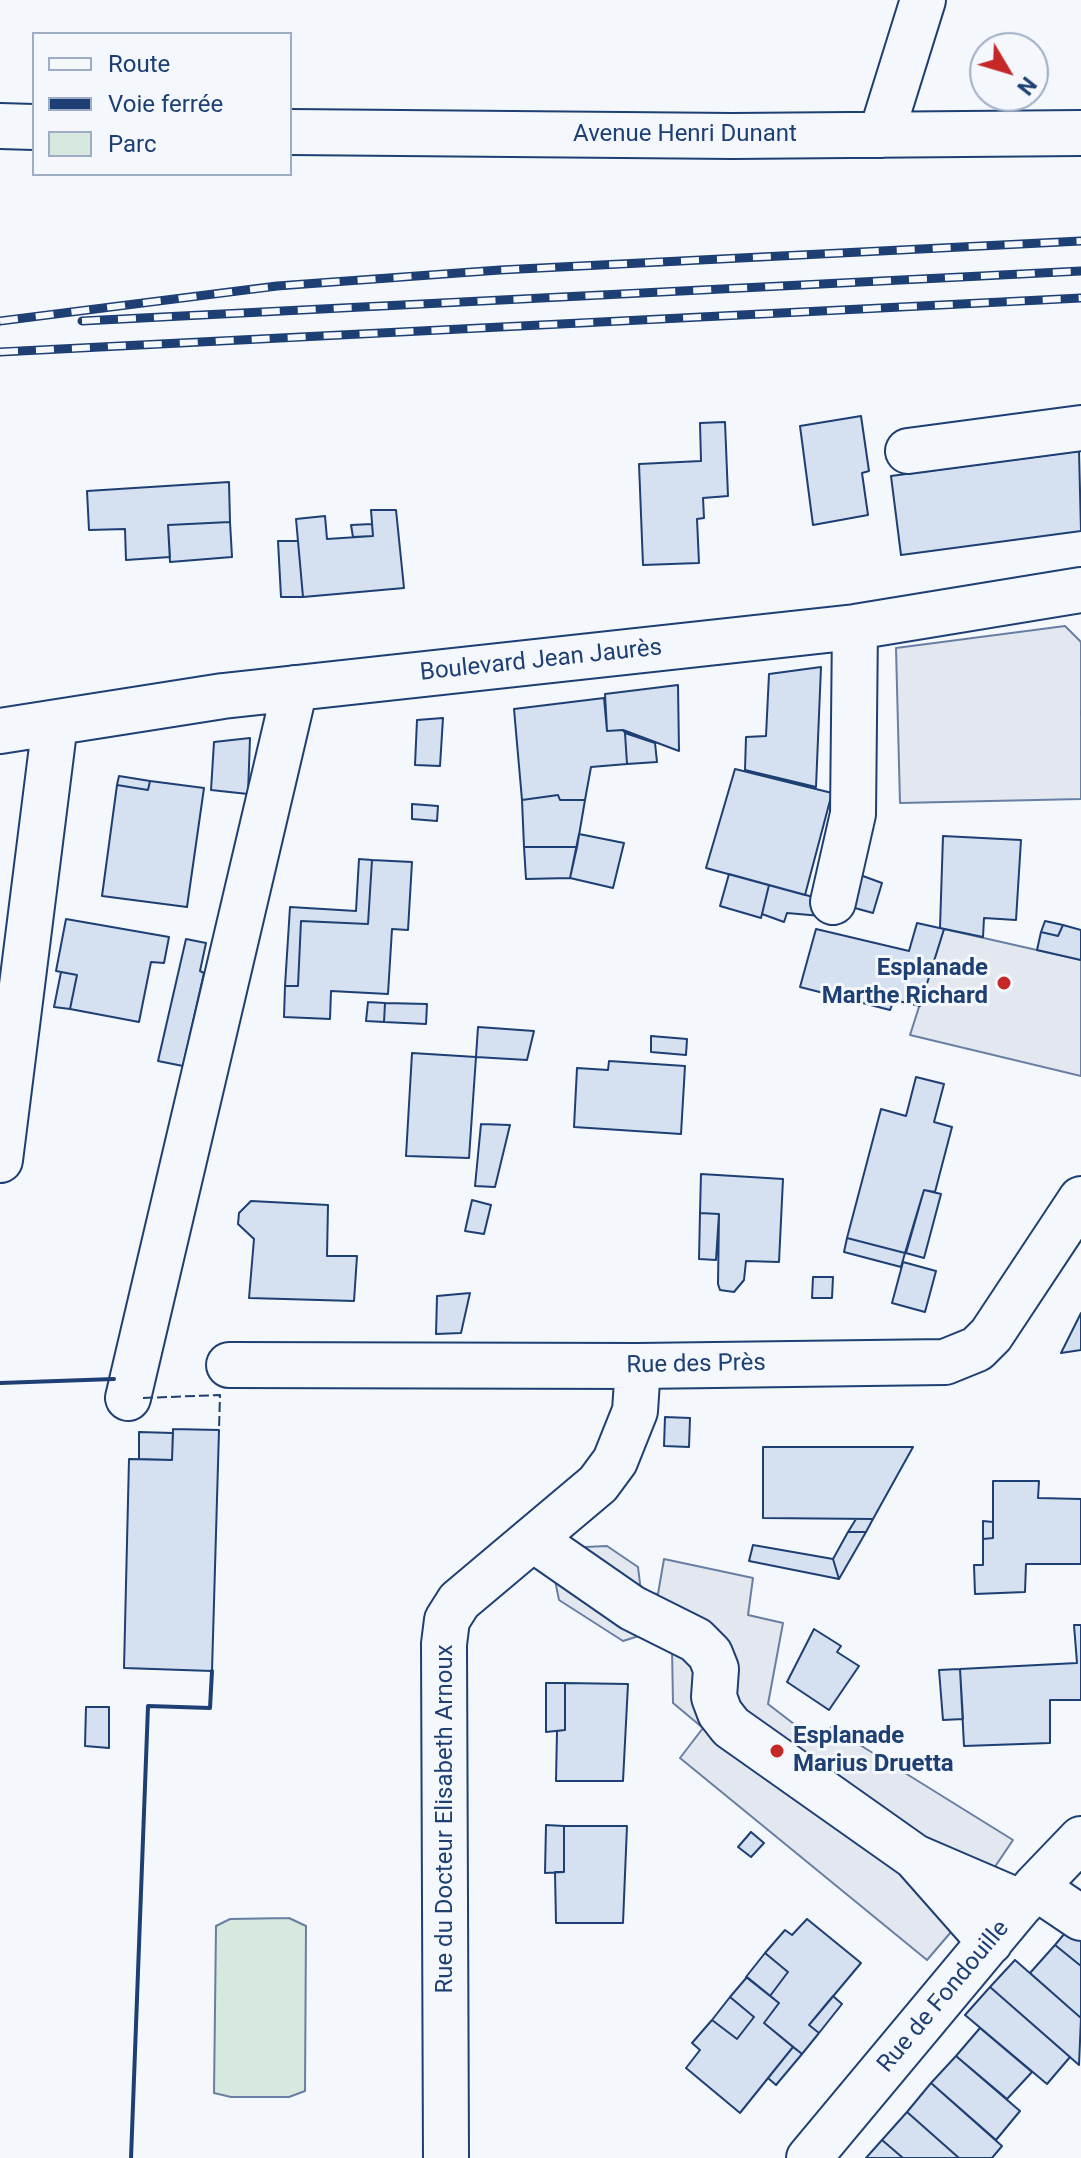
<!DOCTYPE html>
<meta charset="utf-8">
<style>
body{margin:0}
#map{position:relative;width:1081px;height:2158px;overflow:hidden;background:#f4f7fb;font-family:Roboto,sans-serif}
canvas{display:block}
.legend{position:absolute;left:32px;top:32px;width:260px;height:144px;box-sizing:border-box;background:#f4f7fb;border:2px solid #9eadc5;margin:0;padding:10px 14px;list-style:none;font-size:24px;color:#1d3f73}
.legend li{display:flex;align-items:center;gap:16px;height:40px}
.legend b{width:40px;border:2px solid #9eadc5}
.north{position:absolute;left:969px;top:32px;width:80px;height:80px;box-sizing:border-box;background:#f4f7fb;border:2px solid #9eadc5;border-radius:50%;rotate:128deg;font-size:22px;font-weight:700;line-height:32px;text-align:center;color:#1d3f73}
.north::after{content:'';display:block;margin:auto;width:28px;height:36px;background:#c62828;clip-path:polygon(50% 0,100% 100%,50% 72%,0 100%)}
</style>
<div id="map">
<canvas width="1081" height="2158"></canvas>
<ul class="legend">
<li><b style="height:10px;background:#f4f7fb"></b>Route</li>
<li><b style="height:10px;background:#1d3f73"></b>Voie ferrée</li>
<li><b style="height:22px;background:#d7e8df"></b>Parc</li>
</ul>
<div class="north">N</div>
</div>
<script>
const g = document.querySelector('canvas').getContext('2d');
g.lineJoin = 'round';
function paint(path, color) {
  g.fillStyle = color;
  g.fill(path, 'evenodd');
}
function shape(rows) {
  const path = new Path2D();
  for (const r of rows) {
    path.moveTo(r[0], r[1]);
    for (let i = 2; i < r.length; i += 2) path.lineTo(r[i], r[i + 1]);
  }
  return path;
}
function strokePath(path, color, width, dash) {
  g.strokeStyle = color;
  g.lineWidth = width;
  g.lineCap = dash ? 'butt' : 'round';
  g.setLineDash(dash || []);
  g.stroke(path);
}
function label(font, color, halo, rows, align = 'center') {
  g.font = font + ' Roboto,sans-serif';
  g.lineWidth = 6;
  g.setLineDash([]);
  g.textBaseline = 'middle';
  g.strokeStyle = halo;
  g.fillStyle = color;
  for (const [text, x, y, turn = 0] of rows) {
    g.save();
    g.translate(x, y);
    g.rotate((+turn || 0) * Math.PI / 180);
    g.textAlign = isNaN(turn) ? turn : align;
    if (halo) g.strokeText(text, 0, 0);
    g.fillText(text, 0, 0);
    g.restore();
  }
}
const green = shape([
 [289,1918,306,1926,305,2091,289,2097,231,2097,214,2093,216,1926,230,1919,289,1918]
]);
paint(green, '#d7e8df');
strokePath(green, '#687fa3', 2);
const parking = shape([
 [1065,626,1081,642,1081,799,900,803,896,648,1065,626],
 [944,929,1081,960,1081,1076,910,1035,944,929],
 [607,1546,638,1567,641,1592,658,1594,664,1559,753,1578,748,1615,783,1623,768,1704,820,1744,831,1727,1013,1840,951,1932,927,1960,680,1758,703,1728,673,1703,672,1648,645,1634,623,1641,559,1600,555,1580,585,1547,607,1546]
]);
paint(parking, '#e3e8f0');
strokePath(parking, '#687fa3', 2);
const building = shape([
 [861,416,869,471,862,473,868,515,813,525,800,426,861,416],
 [725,422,728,496,703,498,704,518,697,519,699,563,643,565,639,464,701,461,700,423,725,422],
 [1079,451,1081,531,901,555,891,476,1079,451],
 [229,482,230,522,168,525,170,557,126,560,125,529,89,530,87,491,229,482],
 [371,510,396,510,404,588,303,597,296,519,325,516,327,539,373,536,371,510],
 [230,522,232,557,170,562,168,525,230,522],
 [372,524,373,536,353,537,351,525,372,524],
 [278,541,298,541,303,597,281,597,278,541],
 [821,667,816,787,745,770,746,737,766,736,769,674,821,667],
 [678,685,679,751,623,730,607,731,605,694,678,685],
 [604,698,607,731,623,730,625,733,627,764,591,767,585,800,560,800,558,795,522,800,514,709,604,698],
 [443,718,440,766,415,765,417,720,443,718],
 [625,733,655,743,657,762,627,764,625,733],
 [250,738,248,794,211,790,214,742,250,738],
 [735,769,832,793,805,895,706,868,735,769],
 [119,776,150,781,148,790,117,785,119,776],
 [150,781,204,788,187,907,102,896,117,785,148,790,150,781],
 [558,795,560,800,585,800,577,847,524,847,522,800,558,795],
 [412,804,438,806,437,821,412,819,412,804],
 [579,834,624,843,613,888,570,878,579,834],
 [943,836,1021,840,1016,920,984,918,983,937,940,928,943,836],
 [524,847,577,847,570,878,526,879,524,847],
 [359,859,372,860,368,924,301,921,298,986,285,986,290,907,356,911,359,859],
 [372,860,412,862,408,930,392,929,388,994,331,991,330,1019,284,1017,285,986,298,986,301,921,368,924,372,860],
 [852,872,882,883,873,913,844,905,852,872],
 [729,874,769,885,761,918,720,906,729,874],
 [769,885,824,900,821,916,787,913,784,922,762,914,769,885],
 [66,919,169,937,164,963,151,962,139,1022,70,1009,77,975,56,971,66,919],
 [1045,921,1063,925,1058,936,1041,932,1045,921],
 [917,923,944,929,920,1006,894,1000,890,1010,800,987,816,929,909,951,917,923],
 [1063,925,1081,930,1081,960,1037,950,1041,932,1058,936,1063,925],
 [186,939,206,943,200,971,204,973,183,1066,158,1061,186,939],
 [61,972,77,975,70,1009,54,1007,61,972],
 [368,1002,385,1003,384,1022,366,1021,368,1002],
 [385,1003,427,1004,426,1024,384,1022,385,1003],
 [478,1027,534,1031,527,1060,476,1057,478,1027],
 [651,1036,687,1039,686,1055,651,1052,651,1036],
 [412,1053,476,1057,469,1158,406,1156,412,1053],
 [609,1061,685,1066,681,1134,574,1127,577,1068,608,1070,609,1061],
 [916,1077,944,1084,934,1122,952,1127,935,1192,924,1190,905,1253,847,1238,881,1109,906,1116,916,1077],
 [481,1124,510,1125,495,1187,475,1186,481,1124],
 [701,1174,783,1179,779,1262,746,1261,744,1280,734,1292,720,1290,718,1284,719,1214,700,1213,701,1174],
 [924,1190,941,1194,924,1258,906,1253,924,1190],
 [472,1200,491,1205,484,1234,465,1231,472,1200],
 [251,1201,328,1205,327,1256,357,1256,354,1301,249,1298,254,1239,238,1224,239,1213,251,1201],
 [700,1213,719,1214,716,1260,699,1259,700,1213],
 [847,1238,905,1253,901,1267,844,1252,847,1238],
 [903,1262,936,1271,925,1312,892,1303,903,1262],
 [813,1277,833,1277,832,1298,812,1298,813,1277],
 [470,1293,461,1333,436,1334,437,1296,470,1293],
 [1081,1313,1081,1350,1061,1353,1081,1313],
 [665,1417,690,1418,689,1447,664,1446,665,1417],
 [173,1429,219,1430,212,1671,124,1668,129,1459,172,1460,173,1429],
 [139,1432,173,1433,172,1460,139,1459,139,1432],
 [763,1447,913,1447,873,1519,763,1518,763,1447],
 [993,1481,1039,1481,1038,1498,1081,1499,1081,1564,1026,1564,1025,1592,975,1594,974,1565,983,1565,983,1539,993,1538,993,1481],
 [856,1519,873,1519,866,1532,848,1532,856,1519],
 [983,1521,993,1522,993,1538,983,1539,983,1521],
 [848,1532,866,1532,839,1579,833,1559,848,1532],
 [753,1545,833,1559,839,1579,749,1561,753,1545],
 [1074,1625,1081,1625,1081,1700,1050,1700,1050,1743,964,1746,960,1669,1077,1663,1074,1625],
 [814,1629,841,1646,837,1652,859,1666,829,1710,787,1682,814,1629],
 [960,1669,963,1719,943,1720,939,1670,960,1669],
 [546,1683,565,1683,565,1730,546,1732,546,1683],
 [565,1683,628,1684,623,1781,556,1781,557,1731,565,1730,565,1683],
 [86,1707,109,1707,109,1748,85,1746,86,1707],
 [546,1825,564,1826,564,1872,545,1873,546,1825],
 [564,1826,627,1826,623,1923,556,1923,555,1872,564,1872,564,1826],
 [751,1832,764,1843,751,1857,738,1847,751,1832],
 [807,1919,861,1963,809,2025,819,2033,802,2054,764,2023,779,2003,770,1996,788,1972,765,1953,785,1930,792,1935,807,1919],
 [1070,1927,1081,1936,1081,1966,1055,1945,1070,1927],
 [1055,1945,1081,1966,1081,2018,1030,1973,1055,1945],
 [765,1953,788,1972,770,1996,746,1977,765,1953],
 [1015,1960,1081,2018,1079,2065,990,1987,1015,1960],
 [747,1977,779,2003,764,2023,793,2047,740,2113,686,2068,700,2050,692,2043,712,2020,737,2039,754,2017,730,1997,747,1977],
 [990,1987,1070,2057,1047,2084,965,2015,990,1987],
 [833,1996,842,2004,819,2033,809,2025,833,1996],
 [730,1997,754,2017,737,2039,712,2020,730,1997],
 [980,2028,1032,2072,1007,2099,956,2056,980,2028],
 [793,2047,802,2054,776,2085,768,2078,793,2047],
 [956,2056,1020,2111,996,2140,931,2083,956,2056],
 [931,2083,1002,2146,992,2158,959,2158,907,2112,931,2083],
 [907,2112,959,2158,903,2158,882,2140,907,2112],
 [882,2140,903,2158,866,2158,882,2140]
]);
paint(building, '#d5e0f0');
strokePath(building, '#1d3f73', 2);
const minor = shape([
 [0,126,34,127],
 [290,132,733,136,1081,133],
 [881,135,923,0],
 [908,451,1081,428],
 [0,731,223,696,855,627,1081,590],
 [833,902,853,814,855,627],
 [0,1160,55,723],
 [229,1365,638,1366,945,1362,977,1349,991,1335,1081,1199],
 [128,1398,295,688],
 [534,1540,632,1608,696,1640,710,1654,716,1669,714,1697,720,1713,731,1727,915,1857],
 [1035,1887,1081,1918],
 [990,1942,915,1857,1022,1903],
 [446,2158,444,1644,447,1620,459,1601,598,1484,615,1461,635,1411,638,1366],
 [809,2158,1035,1887,1081,1839]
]);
strokePath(minor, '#1d3f73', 48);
strokePath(shape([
 [1080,713,1081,713]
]), '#5e769c', 5, [6, 4]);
strokePath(minor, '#f4f7fb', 44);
const rail = shape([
 [0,321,277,286,500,270,1081,241],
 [82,321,1081,271],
 [0,352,1081,298]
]);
strokePath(rail, '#1d3f73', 9);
strokePath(rail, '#f4f7fb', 6, [18]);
strokePath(shape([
 [143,1398,220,1395,219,1430]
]), '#1d3f73', 2, [10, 4]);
strokePath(shape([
 [0,1383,114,1379],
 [131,2158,148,1706,210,1708,212,1671]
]), '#1d3f73', 4);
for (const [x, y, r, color] of [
 [1004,983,8,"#c62828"],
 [777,1751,8,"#c62828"]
]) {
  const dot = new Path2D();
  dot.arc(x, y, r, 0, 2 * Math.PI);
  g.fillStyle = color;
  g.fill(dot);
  strokePath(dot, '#f4f7fb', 3);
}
label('24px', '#1d3f73', '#f4f7fb', [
 ["Avenue Henri Dunant",685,135],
 ["Boulevard Jean Jaurès",541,661,-6],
 ["Rue des Près",696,1365,-1],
 ["Rue du Docteur Elisabeth Arnoux",446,1819,-90],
 ["Rue de Fondouille",944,1997,-50]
]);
label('bold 24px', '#1d3f73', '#f4f7fb', [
 ["Esplanade",988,969],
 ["Marthe Richard",988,997],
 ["Esplanade",793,1737,"left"],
 ["Marius Druetta",793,1765,"left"]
], 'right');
</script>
